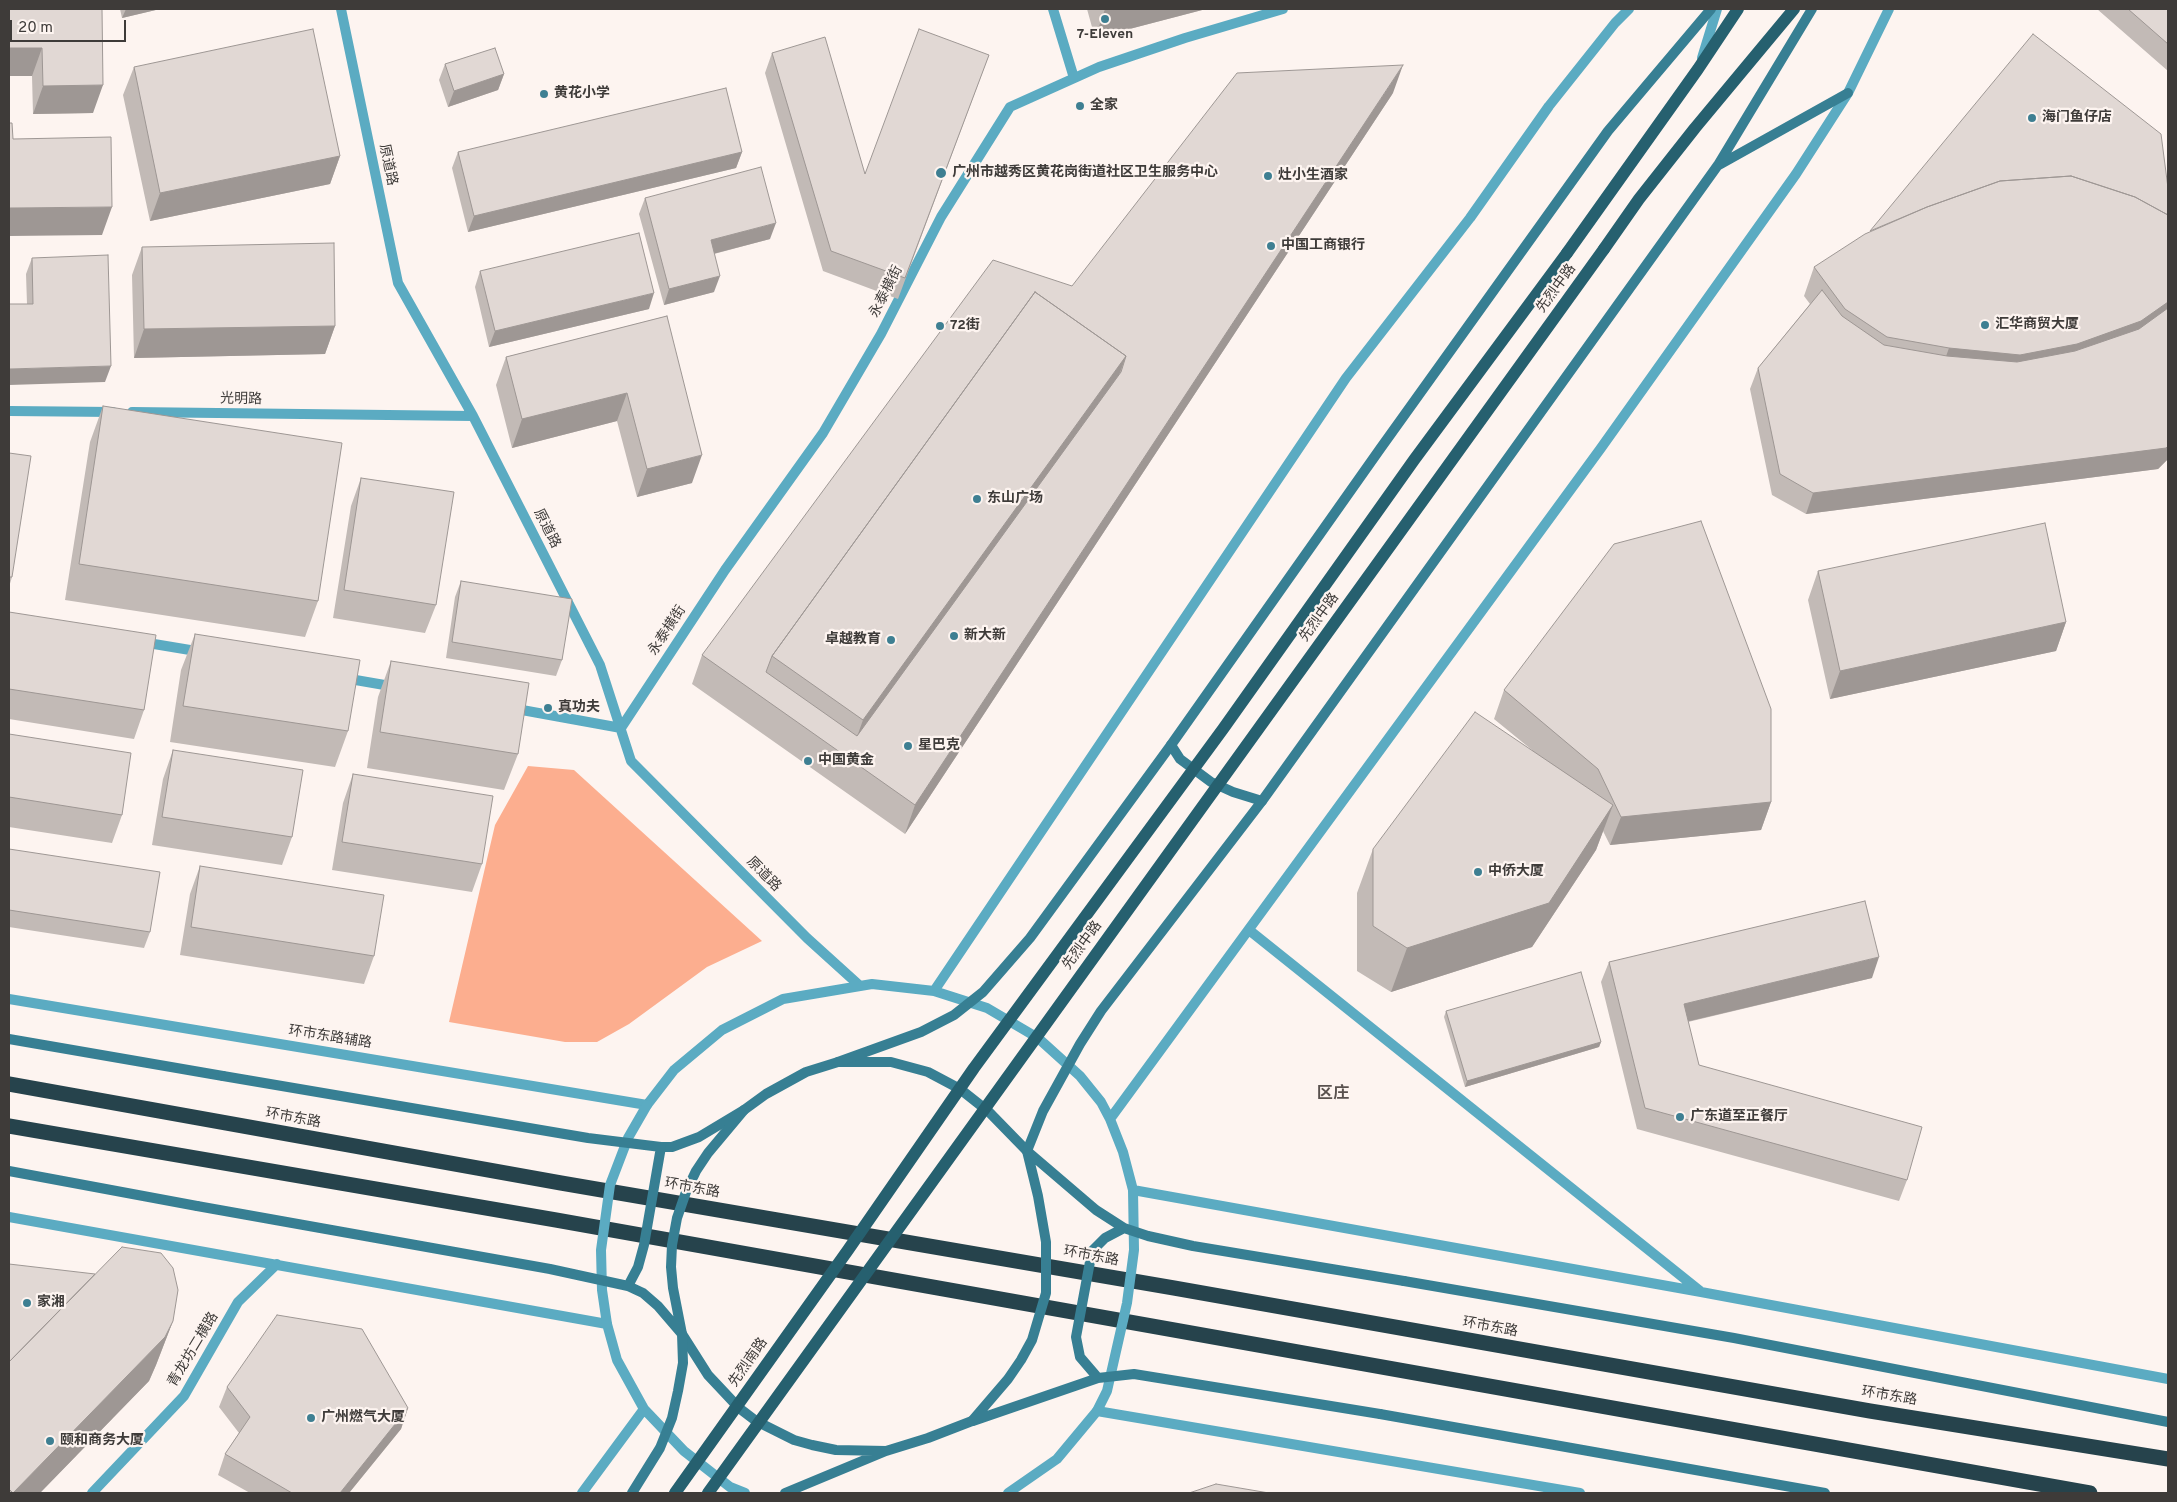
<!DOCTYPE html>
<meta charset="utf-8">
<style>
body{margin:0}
#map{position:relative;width:2177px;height:1502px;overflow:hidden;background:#fdf4f0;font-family:Overpass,sans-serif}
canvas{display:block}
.frame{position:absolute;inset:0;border:10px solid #3e3b39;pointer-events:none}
.scale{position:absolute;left:10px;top:20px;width:116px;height:22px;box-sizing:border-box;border:2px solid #3e3b39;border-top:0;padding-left:6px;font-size:15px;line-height:18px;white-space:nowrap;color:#3e3b39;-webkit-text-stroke:4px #fdf4f0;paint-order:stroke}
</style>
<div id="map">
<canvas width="2177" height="1502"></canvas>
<div class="frame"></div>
<div class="scale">20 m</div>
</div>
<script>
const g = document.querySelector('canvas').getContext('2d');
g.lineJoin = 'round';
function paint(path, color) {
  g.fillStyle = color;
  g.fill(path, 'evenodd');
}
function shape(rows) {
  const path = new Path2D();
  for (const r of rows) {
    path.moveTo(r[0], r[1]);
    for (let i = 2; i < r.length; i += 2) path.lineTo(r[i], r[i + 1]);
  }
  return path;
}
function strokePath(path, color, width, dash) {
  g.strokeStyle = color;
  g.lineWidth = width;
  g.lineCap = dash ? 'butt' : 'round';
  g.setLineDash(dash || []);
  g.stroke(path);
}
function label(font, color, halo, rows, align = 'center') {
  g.font = font + ' Overpass,"Noto Sans SC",sans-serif';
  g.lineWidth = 4.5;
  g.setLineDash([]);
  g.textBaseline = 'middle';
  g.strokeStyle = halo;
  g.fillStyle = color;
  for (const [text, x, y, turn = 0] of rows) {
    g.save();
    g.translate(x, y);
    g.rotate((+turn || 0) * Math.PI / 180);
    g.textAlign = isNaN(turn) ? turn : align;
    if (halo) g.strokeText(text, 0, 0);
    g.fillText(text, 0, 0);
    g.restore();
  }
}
paint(shape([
 [528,766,574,770,762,941,707,967,629,1024,597,1042,565,1042,449,1022,495,825]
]), '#fcae8f');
strokePath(shape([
 [341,9,398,283,473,416,600,665,631,761,807,938,860,986],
 [1053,9,1074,78],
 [1702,58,1717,9],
 [9,411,113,412],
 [132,412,473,416],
 [142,642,202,652],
 [344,678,396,687],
 [511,708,621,728],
 [621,728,725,570,823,433,881,334,941,217,1010,107,1099,67,1185,38,1283,9],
 [1249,930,1700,1291],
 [934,991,1346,378,1470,218,1549,106,1615,23,1629,9],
 [9,999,647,1105,674,1070,722,1030,783,999,872,984,934,991,987,1008,1038,1038,1080,1076,1101,1102,1110,1119,1123,1152,1133,1190,1701,1292,2168,1379],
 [1110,1119,1601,448,1796,174,1848,93,1889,9],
 [9,1217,607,1324,617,1360,644,1409,684,1451,730,1487,745,1493],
 [92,1493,184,1396,238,1302,277,1264],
 [582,1493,644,1409],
 [1008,1493,1057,1459,1097,1411,1580,1493]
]), '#5babc2', 10);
strokePath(shape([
 [1711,9,1608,131,1380,449,1171,745,1180,759,1211,782,1233,792,1262,801,1718,165,1812,9],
 [1719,165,1848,93],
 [9,1039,223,1076],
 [661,1147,672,1147,699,1137,744,1110,766,1094,806,1072,838,1062,891,1062,928,1072,960,1089,989,1112,1027,1151],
 [9,1171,197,1206],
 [1404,1281,1734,1338,2168,1422],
 [682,1334,708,1375,739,1408,756,1421,794,1440,812,1445,836,1450,886,1451],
 [1380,1414,1825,1493],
 [785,1493,886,1451,928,1438,972,1421]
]), '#377f93', 10);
strokePath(shape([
 [1604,249,1639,199,1695,128,1794,9],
 [1567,253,1698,69,1738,9]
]), '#26606f', 12);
strokePath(shape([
 [9,1084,561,1183,1174,1288,1870,1411,2168,1459],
 [9,1126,556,1220,2090,1493]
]), '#26434c', 15);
strokePath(shape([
 [607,1324,602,1290,601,1250,610,1185,628,1138,647,1105],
 [1097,1411,1107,1391,1127,1303,1134,1250,1133,1190]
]), '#5babc2', 10);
strokePath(shape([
 [838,1062,921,1032,954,1015,983,992,1030,938,1171,745],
 [223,1076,588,1138,661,1147,644,1245,638,1267,628,1286],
 [1027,1151,1096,1210,1124,1228,1148,1236,1193,1246,1404,1281],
 [197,1206,550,1269,628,1286,643,1293,658,1306,682,1334],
 [1098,1378,1080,1357,1076,1337,1092,1251,1105,1238,1124,1228],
 [972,1421,1008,1379,1021,1360,1032,1340,1046,1293,1046,1242,1038,1196,1027,1151,1043,1111,1080,1044,1101,1011,1262,801],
 [973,1421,1098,1378,1134,1374,1380,1414],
 [632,1493,660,1448,672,1418,678,1391,683,1363,682,1334,673,1288,671,1267,672,1245,677,1218,686,1192,696,1171,708,1153,744,1110]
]), '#377f93', 10);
strokePath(shape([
 [675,1493,848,1250,974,1068,1223,729,1414,460,1567,253],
 [708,1493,1604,249]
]), '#26606f', 12);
paint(shape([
 [9,9,102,9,93,113,33,114,32,76,9,76],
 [120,9,160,9,122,18],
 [1087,9,1206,9,1095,38],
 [2097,9,2168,9,2168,71],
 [772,53,865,174,989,55,898,299,823,271,765,73],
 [445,64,504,74,498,90,448,107,439,80],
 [134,67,340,156,330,184,150,221,123,95],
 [1393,93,905,834,692,684,702,655,1072,286],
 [458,152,742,152,736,168,468,232,452,168],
 [2168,188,2168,459,2158,469,1806,514,1772,495,1750,389,1758,368,1810,304,1804,296,1814,267],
 [645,198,770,239,714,254,714,292,664,305,639,214],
 [142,247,335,326,325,354,134,358,132,275],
 [32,258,105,382,27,304,26,274],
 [480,271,649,309,489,347,475,287],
 [667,316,692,483,637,497,617,421,512,448,496,385,506,357],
 [103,406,318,601,305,637,65,600,90,442],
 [9,453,12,577,9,587],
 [361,478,436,605,425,633,333,618,351,506],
 [1818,571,2066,622,2056,651,1830,699,1808,600],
 [461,581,562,660,556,676,446,658,455,597],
 [9,612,144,710,134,739,9,719],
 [195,634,348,731,335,767,170,742,181,670],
 [391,661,518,754,504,790,367,768,378,697],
 [1504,690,1771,802,1761,830,1610,845,1603,831,1596,850,1532,947,1391,992,1357,971,1357,893,1373,849,1532,750,1494,719],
 [9,734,122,815,112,843,9,827],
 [173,750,292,837,282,865,152,845,163,779],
 [353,774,482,864,472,892,332,870,343,803],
 [9,849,150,932,144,948,9,927],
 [200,866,374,956,364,984,180,955,190,894],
 [1609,962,1872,978,1688,1022,1699,1065,1907,1180,1899,1201,1637,1129,1601,982],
 [1446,1011,1601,1042,1599,1047,1465,1087,1444,1017],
 [9,1264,173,1321,156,1365,149,1381,40,1493,9,1493],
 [227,1387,408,1408,401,1429,349,1493,250,1493,218,1475,225,1454,239,1433,219,1407]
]), '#c2bab6');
paint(shape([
 [126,9,160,9,122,18],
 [1105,9,1206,9,1095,38],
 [9,48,42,48,32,76,9,76],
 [1403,65,1393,93,905,834,915,805],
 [504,74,498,90,448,107,454,91],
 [103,85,93,113,33,114,43,86],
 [742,152,736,168,468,232,474,216],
 [340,156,330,184,150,221,160,193],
 [112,207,102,235,9,236,9,208],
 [776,223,770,239,705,256,711,240],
 [720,276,714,292,664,305,669,289],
 [654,293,649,309,489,347,495,331],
 [2168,302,2168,323,2131,349,1939,376,1949,348],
 [335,326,325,354,134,358,144,329],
 [1126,356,1110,400,849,759,863,720],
 [111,366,105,382,9,385,9,369],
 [627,393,617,421,512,448,522,419],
 [2168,446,2168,459,2158,469,1806,514,1813,493],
 [702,455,692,483,637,497,647,469],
 [2066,622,2056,651,1830,699,1840,671],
 [1771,802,1761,830,1610,845,1621,817],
 [1613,805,1596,850,1532,947,1391,992,1407,948],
 [1879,957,1872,978,1677,1024,1684,1004],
 [1601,1042,1599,1047,1465,1087,1467,1081],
 [173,1321,156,1365,149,1381,40,1493,13,1493,165,1337],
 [408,1408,401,1429,349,1493,340,1493]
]), '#9e9794');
const building = shape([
 [9,9,102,9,103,85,43,86,42,48,9,48,9,9],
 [2128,9,2168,9,2168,44,2128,9],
 [313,29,340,156,160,193,134,67,313,29],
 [919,29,989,55,905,278,831,251,772,53,825,37,865,174,919,29],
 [2033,34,2161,134,2168,188,2168,215,2135,197,2071,176,2000,181,1927,207,1870,231,2033,34],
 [495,48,504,74,454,91,445,64,495,48],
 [1403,65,915,805,702,655,993,260,1072,286,1237,73,1403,65],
 [1035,292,1126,356,1121,372,857,736,766,672,772,656,1035,292],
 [726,88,742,152,474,216,458,152,726,88],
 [9,123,12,123,13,139,111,137,112,207,9,208,9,123],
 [761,167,776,223,711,240,720,276,669,289,645,198,761,167],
 [2071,176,2135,197,2168,215,2168,302,2141,321,2077,344,2020,355,1949,348,1887,337,1845,309,1814,267,1865,234,1927,207,2000,181,2071,176],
 [639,233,654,293,495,331,480,271,639,233],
 [334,243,335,326,144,329,142,247,334,243],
 [108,255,111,366,9,369,9,304,33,304,32,258,108,255],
 [1822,290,1842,316,1884,345,1947,356,2017,362,2075,351,2139,329,2168,308,2168,446,2166,448,1813,493,1780,474,1758,368,1822,290],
 [1035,292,1126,356,863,720,772,656,1035,292],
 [667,316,702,455,647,469,627,393,522,419,506,357,667,316],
 [103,406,342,443,318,601,79,564,103,406],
 [9,453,31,456,12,577,9,577,9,453],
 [361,478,454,492,436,605,344,590,361,478],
 [1701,521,1771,709,1771,802,1621,817,1598,769,1504,690,1614,544,1701,521],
 [2045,523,2066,622,1840,671,1818,571,2045,523],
 [461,581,572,599,562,660,452,642,461,581],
 [9,612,156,635,144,710,9,689,9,612],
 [195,634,360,660,348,731,183,706,195,634],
 [391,661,529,683,518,754,380,732,391,661],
 [1475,712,1613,805,1549,903,1407,948,1373,926,1373,849,1475,712],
 [9,734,131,753,122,815,9,797,9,734],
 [173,750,303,770,292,837,162,817,173,750],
 [353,774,493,796,482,864,342,842,353,774],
 [9,849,160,872,150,932,9,910,9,849],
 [200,866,384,895,374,956,191,927,200,866],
 [1865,901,1879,957,1684,1004,1699,1065,1922,1127,1907,1180,1645,1108,1609,962,1865,901],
 [1581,972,1601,1042,1467,1081,1446,1011,1581,972],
 [122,1247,161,1253,173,1268,178,1290,173,1321,165,1337,13,1493,9,1489,9,1362,122,1247],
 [9,1264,95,1274,9,1362,9,1264],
 [277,1315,362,1329,408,1408,340,1493,292,1493,225,1454,250,1417,227,1387,277,1315],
 [1216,1484,1269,1493,1189,1493,1216,1484]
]);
paint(building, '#e1d8d4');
strokePath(building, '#9e9794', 1);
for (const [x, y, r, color] of [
 [1105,19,5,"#3e7f92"],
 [544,94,5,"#3e7f92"],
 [1080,106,5,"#3e7f92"],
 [2032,118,5,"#3e7f92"],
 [941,173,6,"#3e7f92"],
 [1268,176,5,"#3e7f92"],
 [1271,246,5,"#3e7f92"],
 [1985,325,5,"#3e7f92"],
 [940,326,5,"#3e7f92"],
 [977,499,5,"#3e7f92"],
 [954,636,5,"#3e7f92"],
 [891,640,5,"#3e7f92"],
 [548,708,5,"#3e7f92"],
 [908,746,5,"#3e7f92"],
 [808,761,5,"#3e7f92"],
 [1478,872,5,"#3e7f92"],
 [1680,1117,5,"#3e7f92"],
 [27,1303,5,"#3e7f92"],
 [311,1418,5,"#3e7f92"],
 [50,1441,5,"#3e7f92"]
]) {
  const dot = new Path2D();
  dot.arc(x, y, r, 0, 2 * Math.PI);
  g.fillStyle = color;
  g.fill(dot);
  strokePath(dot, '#fdf4f0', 2);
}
label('bold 14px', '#3e3b39', '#fdf4f0', [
 ["7-Eleven",1105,35,"center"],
 ["黄花小学",554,94],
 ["全家",1090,106],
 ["海门鱼仔店",2042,118],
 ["广州市越秀区黄花岗街道社区卫生服务中心",952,173],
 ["灶小生酒家",1278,176],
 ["中国工商银行",1281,246],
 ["汇华商贸大厦",1995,325],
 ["72街",950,326],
 ["东山广场",987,499],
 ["新大新",964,636],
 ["卓越教育",881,640,"right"],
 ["真功夫",558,708],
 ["星巴克",918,746],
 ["中国黄金",818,761],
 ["中侨大厦",1488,872],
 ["广东道至正餐厅",1690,1117],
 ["家湘",37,1303],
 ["广州燃气大厦",321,1418],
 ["颐和商务大厦",60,1441]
], 'left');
label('14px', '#3e3b39', '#fdf4f0', [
 ["原道路",387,165,78],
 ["先烈中路",1557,289,-54],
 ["永泰横街",887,292,-63],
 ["光明路",241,400,1],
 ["原道路",546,529,63],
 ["先烈中路",1320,618,-54],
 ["永泰横街",668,631,-57],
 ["原道路",763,875,45],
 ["先烈中路",1083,946,-54],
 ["环市东路辅路",330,1038,9],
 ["环市东路",293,1119,10],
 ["环市东路",692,1189,10],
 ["环市东路",1091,1257,10],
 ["环市东路",1490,1328,10],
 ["青龙坊二横路",194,1350,-59],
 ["先烈南路",749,1363,-55],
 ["环市东路",1889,1397,9]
]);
label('bold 16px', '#59514e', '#fdf4f0', [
 ["区庄",1333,1095]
]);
</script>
